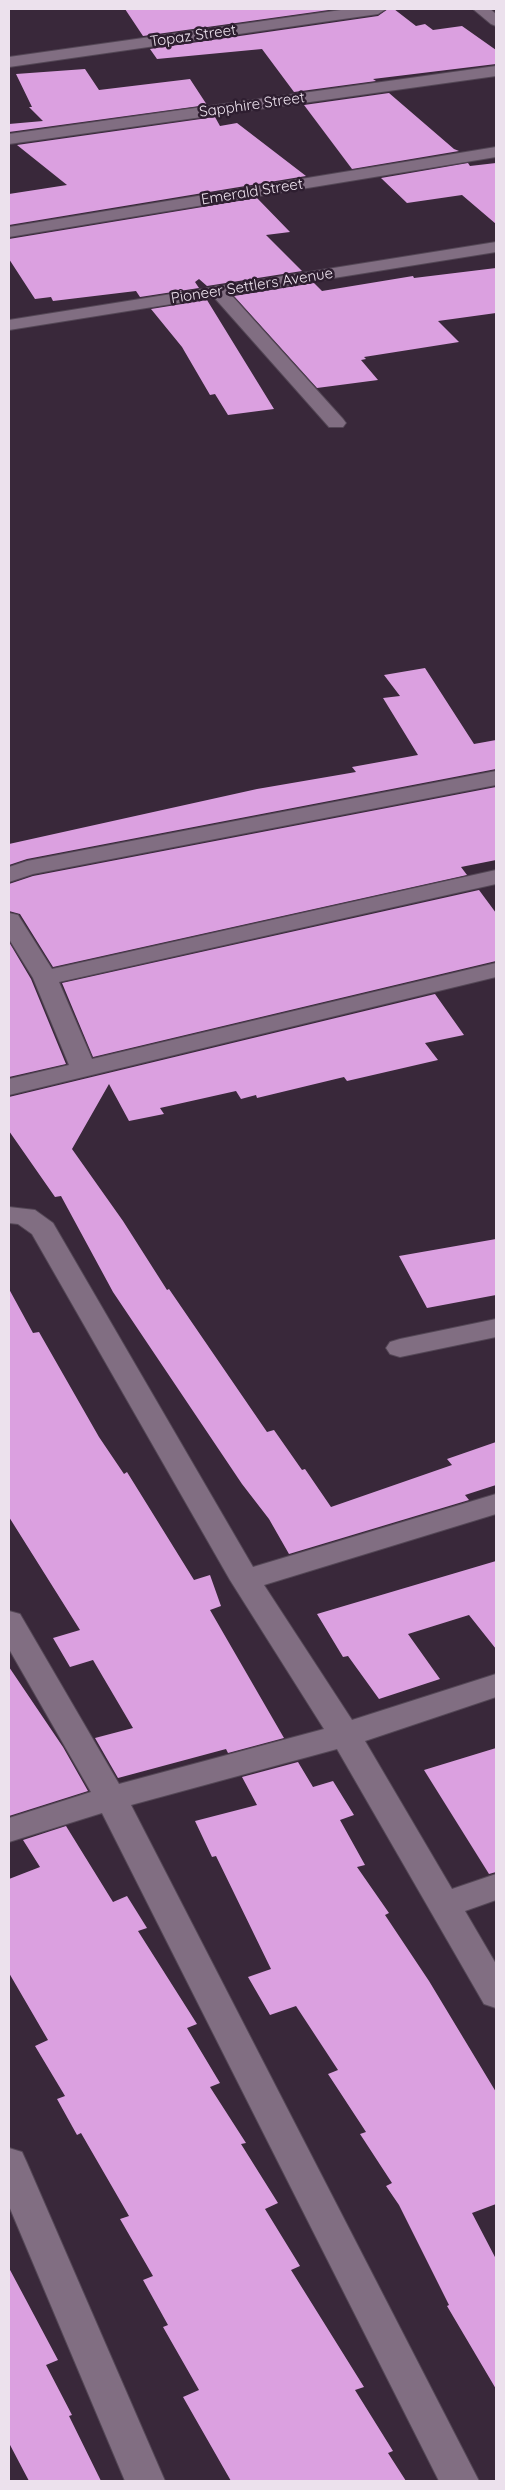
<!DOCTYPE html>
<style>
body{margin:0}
#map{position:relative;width:505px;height:2490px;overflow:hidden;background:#39283a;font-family:Quicksand,sans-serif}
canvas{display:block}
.frame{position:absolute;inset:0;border:10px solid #ece1ed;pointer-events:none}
</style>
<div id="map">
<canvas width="505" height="2490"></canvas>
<div class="frame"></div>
</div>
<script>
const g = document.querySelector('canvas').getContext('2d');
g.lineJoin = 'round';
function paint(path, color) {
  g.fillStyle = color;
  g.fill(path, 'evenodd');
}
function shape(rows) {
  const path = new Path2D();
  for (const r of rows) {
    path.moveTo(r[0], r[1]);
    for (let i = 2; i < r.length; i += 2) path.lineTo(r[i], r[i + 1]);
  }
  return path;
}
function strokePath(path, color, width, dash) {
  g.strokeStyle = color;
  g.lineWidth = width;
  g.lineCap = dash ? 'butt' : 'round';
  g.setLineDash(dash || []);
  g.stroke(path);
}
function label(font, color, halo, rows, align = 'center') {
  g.font = font + ' Quicksand,sans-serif';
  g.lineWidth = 5;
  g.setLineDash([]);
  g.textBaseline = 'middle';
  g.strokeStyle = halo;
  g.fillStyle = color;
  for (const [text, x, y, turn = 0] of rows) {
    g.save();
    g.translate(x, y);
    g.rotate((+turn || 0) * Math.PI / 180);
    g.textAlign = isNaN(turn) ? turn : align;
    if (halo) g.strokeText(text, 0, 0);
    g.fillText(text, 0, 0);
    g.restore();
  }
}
paint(shape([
 [125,9,336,9,143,36],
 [388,9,394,9,416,26,425,24,433,30,462,26,496,50,496,64,373,79,376,81,294,92,262,49,157,59,150,49,378,16],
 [85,69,99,90,190,79,207,105,9,132,9,124,43,121,29,107,32,107,16,74],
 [389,93,454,149,459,151,352,169,304,105],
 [215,117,220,126,237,123,306,176,9,225,9,194,67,185,17,145],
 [468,163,470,166,496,163,496,224,462,195,407,203,381,178],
 [257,198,290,232,266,235,302,271,207,286,199,279,195,282,199,288,140,297,136,291,53,301,51,297,35,299,9,259,9,239],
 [496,268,496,313,438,321,459,342,364,357,366,359,361,360,378,380,317,388,234,296,314,283,322,291,413,276,414,278],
 [207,300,274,409,228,415,215,394,210,395,182,347,151,309],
 [425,668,474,744,496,740,496,769,27,859,9,865,9,844,257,789,356,772,352,767,418,755,383,698,400,696,384,675],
 [496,787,496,860,461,867,467,875,53,967,20,914,9,911,9,884,33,876],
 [479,890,496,913,496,961,93,1057,62,983],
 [9,942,31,979,66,1064,9,1077],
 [435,994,464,1035,425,1043,438,1060,347,1081,344,1077,257,1098,256,1095,241,1099,236,1091,160,1108,164,1114,129,1121,109,1084,72,1149,123,1221,167,1290,169,1289,267,1432,274,1430,302,1470,305,1469,331,1507,452,1465,447,1459,496,1442,496,1485,465,1495,469,1500,289,1554,269,1519,242,1484,113,1292,61,1196,55,1197,9,1131,9,1097],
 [496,1239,496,1295,427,1308,399,1256],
 [9,1289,33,1333,39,1332,99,1437,124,1474,127,1472,194,1580,210,1575,221,1606,210,1610,284,1738,228,1753,226,1749,118,1778,95,1738,133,1728,93,1660,70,1667,53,1638,80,1630,9,1517],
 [496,1561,496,1649,469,1615,408,1634,440,1679,379,1699,348,1656,343,1657,317,1614],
 [9,1667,63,1747,88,1791,9,1816],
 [496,1748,496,1872,489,1874,424,1770],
 [298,1762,313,1787,333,1781,354,1815,340,1820,365,1865,357,1867,389,1913,385,1915,429,1981,496,2092,496,2204,472,2213,496,2259,496,2389,447,2306,449,2305,399,2205,386,2186,392,2183,360,2134,366,2132,328,2074,338,2070,296,2006,270,2015,248,1977,271,1969,216,1856,212,1857,195,1821,257,1805,242,1777],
 [66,1826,113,1902,127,1896,147,1928,138,1931,197,2024,187,2028,220,2083,210,2087,246,2143,241,2144,278,2203,265,2209,300,2266,291,2270,364,2387,355,2390,393,2451,388,2453,406,2481,231,2481,183,2397,199,2390,163,2327,168,2325,143,2280,153,2276,120,2219,129,2216,81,2133,77,2135,57,2099,65,2096,35,2046,48,2040,9,1973,9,1879,40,1867,23,1840],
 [9,2268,58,2360,46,2365,72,2415,69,2416,101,2481,29,2481,9,2443]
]), '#dba0e0');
const minor = shape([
 [348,9,386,9,378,14,9,67,9,57,348,9],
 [496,66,496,76,9,144,9,134,496,66],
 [496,147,496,157,9,237,9,227,496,147],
 [218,286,224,287,343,419,346,423,343,427,329,427,212,295,209,291,212,287,218,286],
 [496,771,496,785,33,874,9,882,9,867,27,861,496,771],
 [496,870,496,884,59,982,92,1059,496,963,496,977,9,1095,9,1079,69,1065,33,978,9,939,9,913,18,915,52,969,496,870],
 [9,1207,35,1210,53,1223,253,1567,496,1494,496,1514,264,1585,352,1720,496,1674,496,1697,365,1741,452,1889,496,1874,496,1900,465,1911,496,1964,496,2008,484,2004,337,1749,131,1805,479,2481,439,2481,102,1813,9,1842,9,1818,91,1792,9,1649,9,1611,20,1614,119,1784,324,1729,230,1580,32,1234,18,1224,9,1223,9,1207],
 [496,1319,496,1337,400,1357,390,1354,386,1348,390,1342,400,1339,496,1319],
 [9,2148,22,2152,27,2163,165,2481,125,2481,9,2206,9,2148]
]);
const tertiary = shape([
 [473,9,490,9,496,14,496,26,491,24,473,9],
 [496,242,496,252,9,330,9,320,496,242]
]);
strokePath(minor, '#544756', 2);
strokePath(tertiary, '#544756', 2);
paint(minor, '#816e82');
paint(tertiary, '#816e82');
label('15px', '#ece1ed', '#2e1e30', [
 ["Topaz Street",193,36,-8],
 ["Sapphire Street",252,105,-8],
 ["Emerald Street",252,192,-9],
 ["Pioneer Settlers Avenue",252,286,-9]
]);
</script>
